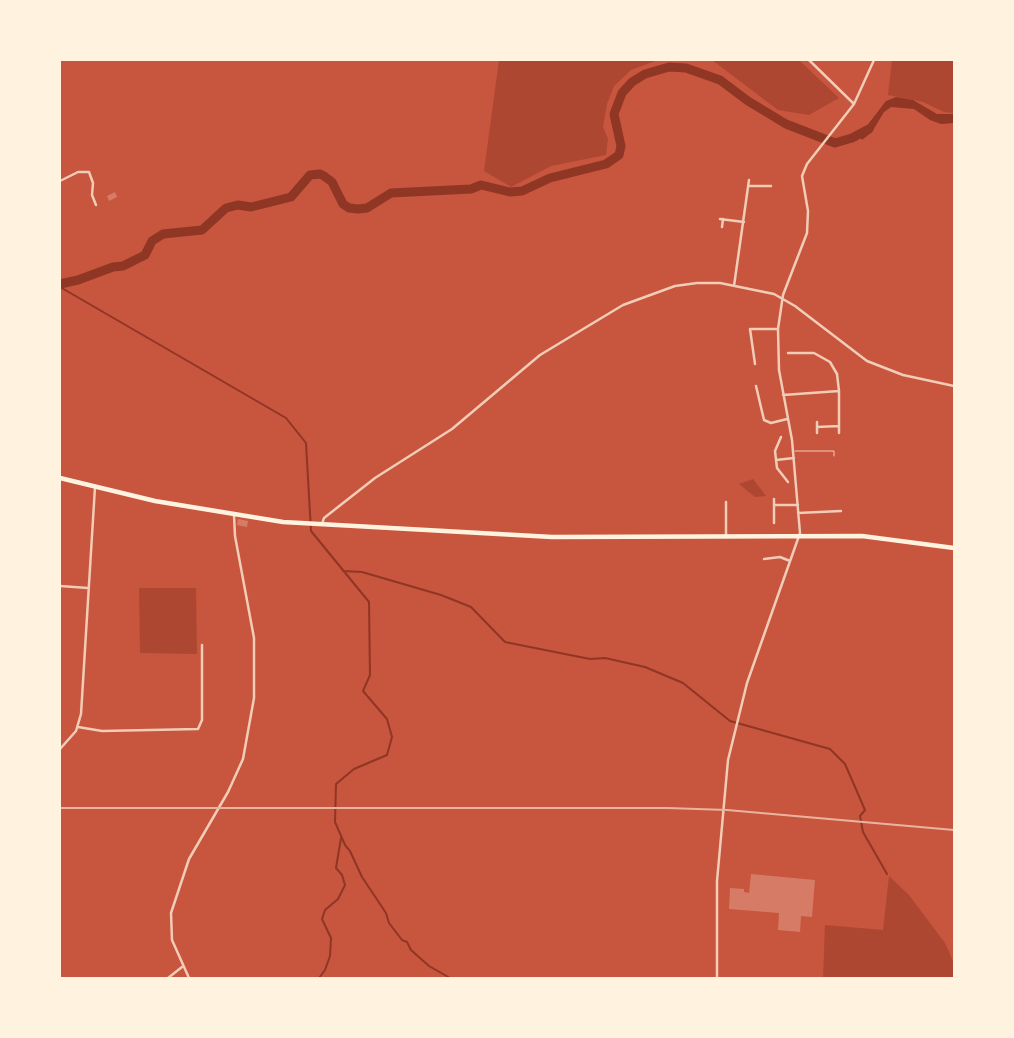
<!DOCTYPE html>
<style>
body{margin:0}
#map{position:relative;width:1014px;height:1038px;overflow:hidden;background:#c8553d;font-family:Poppins,sans-serif}
canvas{display:block}
.frame{position:absolute;inset:0;border:61px solid #fff3e0;pointer-events:none}
</style>
<div id="map">
<canvas width="1014" height="1038"></canvas>
<div class="frame"></div>
</div>
<script>
const g = document.querySelector('canvas').getContext('2d');
g.lineJoin = 'round';
function paint(path, color) {
  g.fillStyle = color;
  g.fill(path, 'evenodd');
}
function shape(rows) {
  const path = new Path2D();
  for (const r of rows) {
    path.moveTo(r[0], r[1]);
    for (let i = 2; i < r.length; i += 2) path.lineTo(r[i], r[i + 1]);
  }
  return path;
}
function strokePath(path, color, width, dash) {
  g.strokeStyle = color;
  g.lineWidth = width;
  g.lineCap = dash ? 'butt' : 'round';
  g.setLineDash(dash || []);
  g.stroke(path);
}
paint(shape([
 [499,60,658,60,631,70,614,86,607,104,603,127,608,139,606,155,551,166,511,187,484,171],
 [712,60,799,60,839,98,809,115,778,110],
 [892,60,954,60,954,113,944,112,923,102,888,95],
 [753,479,766,496,755,497,739,484],
 [139,588,196,588,197,654,140,653],
 [889,876,909,895,945,943,954,963,954,978,823,978,825,925,883,930]
]), '#ae4732');
paint(shape([
 [896,97,913,100,937,114,954,114,954,123,941,124,930,120,914,109,891,107,884,112,872,132,862,140,858,132,866,127,886,101]
]), '#8f3625');
strokePath(shape([
 [60,287,286,418,306,443,311,531,369,602,370,675,363,691,387,719,392,737,387,755,354,769,336,784,335,822,345,845,350,851,362,877,386,913,389,923,402,940,407,942,411,950,429,966,450,978],
 [343,571,362,572,441,595,471,607,505,642,590,659,605,658,645,667,683,683,730,721,830,749,845,764,865,810,860,816,863,832,887,874],
 [319,978,325,970,330,956,331,938,322,919,325,910,338,899,345,885,342,875,336,868,341,838]
]), '#8f3625', 2);
strokePath(shape([
 [60,284,78,280,113,267,123,266,145,255,152,241,163,234,202,230,226,208,238,205,251,207,291,197,310,175,320,174,324,176,332,182,343,204,349,208,358,209,367,208,391,193,471,189,481,185,510,192,522,191,550,178,606,164,619,155,621,146,614,114,622,93,632,82,645,74,669,67,686,68,720,80,748,101,786,124,835,143,852,138,869,129]
]), '#8f3625', 9);
paint(shape([
 [115,192,117,197,109,201,107,196],
 [238,519,248,521,247,527,237,525],
 [751,874,815,880,812,917,801,916,800,932,778,930,779,913,729,909,730,888,744,889,744,892,749,893]
]), '#d67c66');
strokePath(shape([
 [795,451,834,451,834,456]
]), '#f1ccb7', 1);
strokePath(shape([
 [809,60,854,104],
 [60,181,78,172,89,172,93,183,92,195,96,205],
 [749,186,771,186],
 [720,219,744,222],
 [722,227,723,219],
 [734,286,749,180],
 [755,364,750,329,778,329],
 [756,386,764,420,771,423,787,419],
 [839,391,839,433],
 [783,395,839,391,837,374,830,362,814,353,788,353],
 [817,427,839,426],
 [817,433,817,422],
 [781,437,775,451,777,468,788,482],
 [776,460,794,458],
 [774,505,798,505],
 [798,513,841,511],
 [774,523,774,499],
 [322,524,324,518,375,478,452,429,540,355,623,305,675,286,697,283,720,283,774,294,795,306,867,361,903,375,954,386],
 [726,537,726,502],
 [764,559,780,557,790,561],
 [60,586,88,588],
 [78,727,102,731,198,729,202,720,202,645],
 [60,749,76,731,81,714,95,487],
 [168,978,182,967],
 [189,978,172,940,171,913,189,859,228,792,243,759,254,698,254,638,235,536,234,515],
 [717,978,717,881,728,760,747,683,800,533,792,440,779,370,778,329,783,295,807,233,808,211,802,176,807,164,854,104,874,60]
]), '#f1ccb7', 2.5);
strokePath(shape([
 [60,478,155,501,283,522,552,537,862,536,954,548]
]), '#fff3e0', 4.5);
strokePath(shape([
 [60,808,667,808,727,810,954,830]
]), '#e9b49f', 2);
</script>
